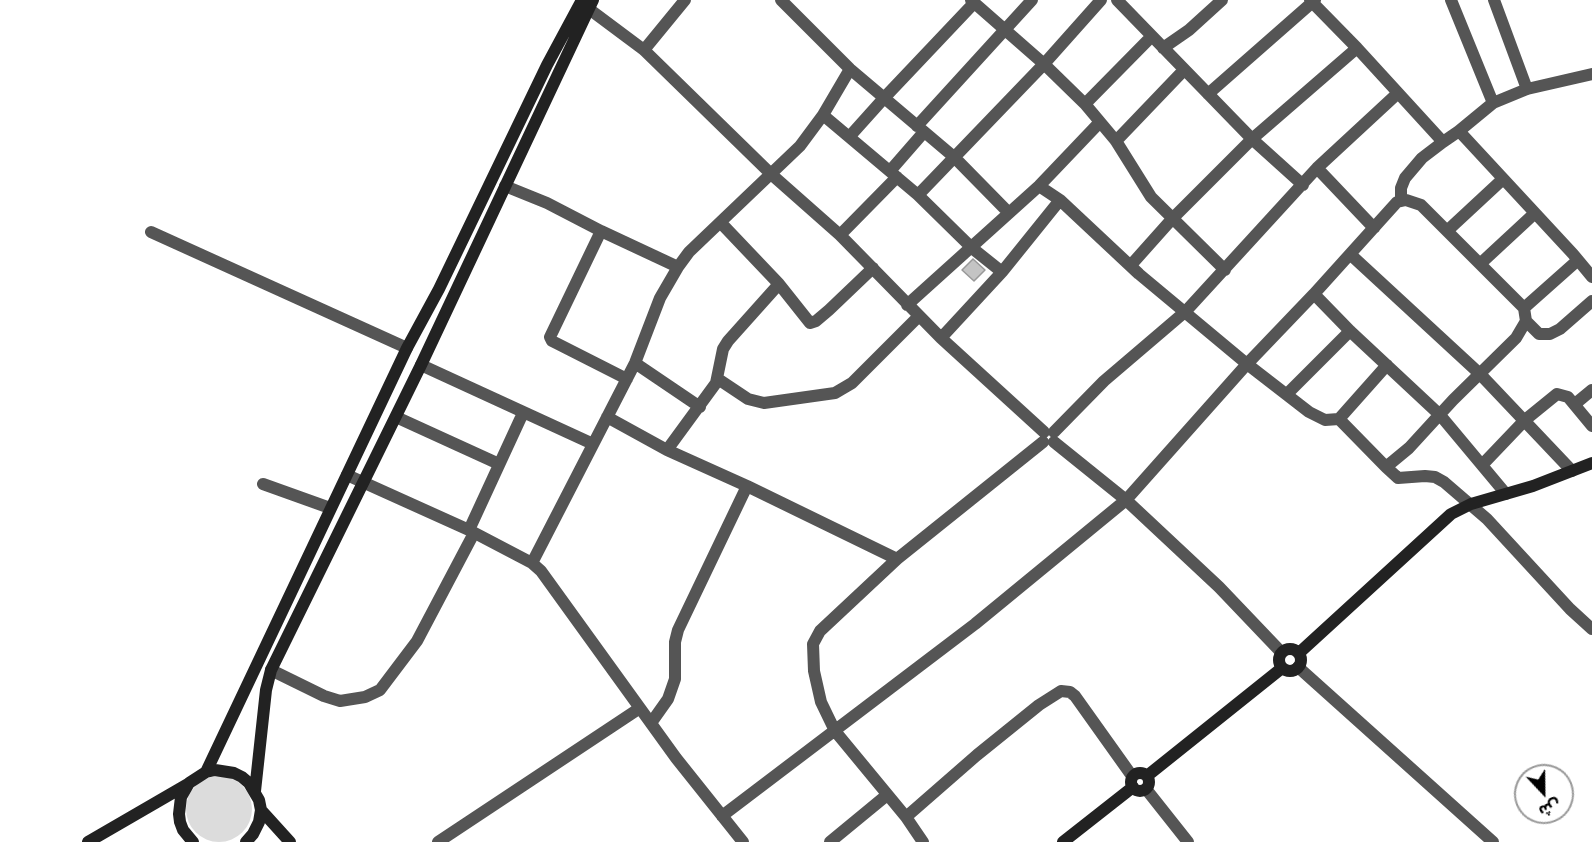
<!DOCTYPE html>
<meta charset="utf-8">
<style>
body{margin:0}
#map{position:relative;width:1592px;height:842px;overflow:hidden;background:#fff;font-family:"PT Sans Narrow","Noto Sans Arabic",sans-serif}
canvas{display:block}
.north{position:absolute;left:1514px;top:764px;width:60px;height:60px;box-sizing:border-box;background:#fff;border:2px solid #999;border-radius:50%;rotate:158deg;font-size:16px;font-weight:700;line-height:24px;text-align:center;color:#000}
.north::after{content:'';display:block;margin:auto;width:21px;height:27px;background:#000;clip-path:polygon(50% 0,100% 100%,50% 72%,0 100%)}
</style>
<div id="map">
<canvas width="1592" height="842"></canvas>
<div class="north">ش</div>
</div>
<script>
const g = document.querySelector('canvas').getContext('2d');
g.lineJoin = 'round';
function paint(path, color) {
  g.fillStyle = color;
  g.fill(path, 'evenodd');
}
function shape(rows) {
  const path = new Path2D();
  for (const r of rows) {
    if (r.length === 3) {
      path.moveTo(r[0] + r[2], r[1]);
      path.arc(r[0], r[1], r[2], 0, 2 * Math.PI);
      continue;
    }
    path.moveTo(r[0], r[1]);
    for (let i = 2; i < r.length; i += 2) path.lineTo(r[i], r[i + 1]);
  }
  return path;
}
function strokePath(path, color, width, dash) {
  g.strokeStyle = color;
  g.lineWidth = width;
  g.lineCap = dash ? 'butt' : 'round';
  g.setLineDash(dash || []);
  g.stroke(path);
}
paint(shape([
 [219,809,33]
]), '#dcdcdc');
const building = shape([
 [973,259,985,270,974,281,962,270,973,259]
]);
paint(building, '#c4c4c4');
strokePath(building, '#999', 1.5);
strokePath(shape([
 [781,0,850,69,954,157,1008,212],
 [971,0,1044,64,1085,104,1116,141,1151,197,1225,270],
 [1117,0,1252,139,1303,185],
 [1310,0,1357,48,1443,142,1459,131],
 [1451,0,1493,103,1459,131,1573,254,1592,277],
 [1494,0,1527,89],
 [581,3,644,50,771,174,840,235,941,338,1044,432],
 [1163,48,1189,30,1222,0],
 [644,50,685,0],
 [1208,94,1315,0],
 [1493,103,1527,89,1592,74],
 [1085,104,1152,36],
 [823,115,918,195,972,248,1002,272],
 [917,126,1032,0],
 [850,136,885,97,974,3],
 [1116,141,1184,70],
 [1317,168,1374,228],
 [890,171,924,132],
 [505,186,547,203,601,231,678,267],
 [1039,186,1060,200,1139,274,1247,364,1309,412,1325,420,1339,419,1386,467,1409,448,1453,400,1516,338,1526,321,1539,334,1550,334,1560,329,1592,301],
 [918,195,1044,64,1101,0],
 [1401,200,1401,188,1405,178,1422,158,1443,142],
 [721,223,779,284,810,323,816,321,829,310,873,268],
 [601,231,550,337,552,341,558,344,627,379],
 [1447,231,1503,179],
 [151,232,407,348],
 [840,235,897,177],
 [1351,255,1480,374,1572,471],
 [1480,264,1535,213],
 [1131,265,1172,219,1252,139,1357,48],
 [1314,294,1397,202,1406,200,1421,205,1524,308,1526,321],
 [907,305,1039,186,1100,122],
 [1524,308,1578,260],
 [941,338,1002,272,1060,200],
 [635,363,700,407],
 [421,365,593,444],
 [718,379,748,399,764,403,835,393,852,383,919,316],
 [1287,394,1350,331],
 [1575,404,1592,390],
 [396,417,499,464],
 [607,417,667,450,747,486,897,559,1043,442],
 [1339,419,1387,365],
 [1054,432,1104,381,1186,311,1317,168,1398,93],
 [1054,442,1126,500,1219,587,1281,652],
 [667,450,716,383,723,349,728,341,779,284],
 [1483,464,1525,420,1557,394,1568,397,1592,426],
 [1386,467,1398,478,1425,476,1435,477,1444,482,1487,519,1570,609,1592,629],
 [347,475,469,530,532,563,541,571,676,758,743,842],
 [263,484,330,508],
 [469,530,523,413],
 [897,559,820,631,813,644,814,671,821,702,835,731,906,817,923,842],
 [532,563,635,363,660,298,678,267,689,252,800,146,823,115,850,69],
 [1298,667,1493,842],
 [271,670,324,696,340,701,365,697,380,690,417,641,474,533],
 [651,723,668,699,675,679,675,642,678,630,747,486],
 [1146,789,1188,842],
 [722,816,975,624,1126,500,1247,364,1314,294,1350,331,1440,415,1506,494],
 [906,817,977,755,1039,705,1061,691,1070,692,1075,696,1132,776],
 [438,842,640,708],
 [830,842,887,795]
]), '#555', 12);
strokePath(shape([
 [1290,660,11],
 [1299,653,1451,514,1471,504,1533,486,1592,463],
 [206,772,407,348,439,289,547,65,582,0],
 [1140,782,9],
 [1147,776,1282,668],
 [255,791,266,690,271,670,421,365,593,0],
 [261,810,290,842],
 [88,842,188,784],
 [193,842,183,830,180,822,179,814,181,797,189,783,206,772,215,770,234,773,242,777,249,783,259,800,261,810,259,822,253,834,246,842],
 [1063,842,1133,787]
]), '#222', 12);
</script>
